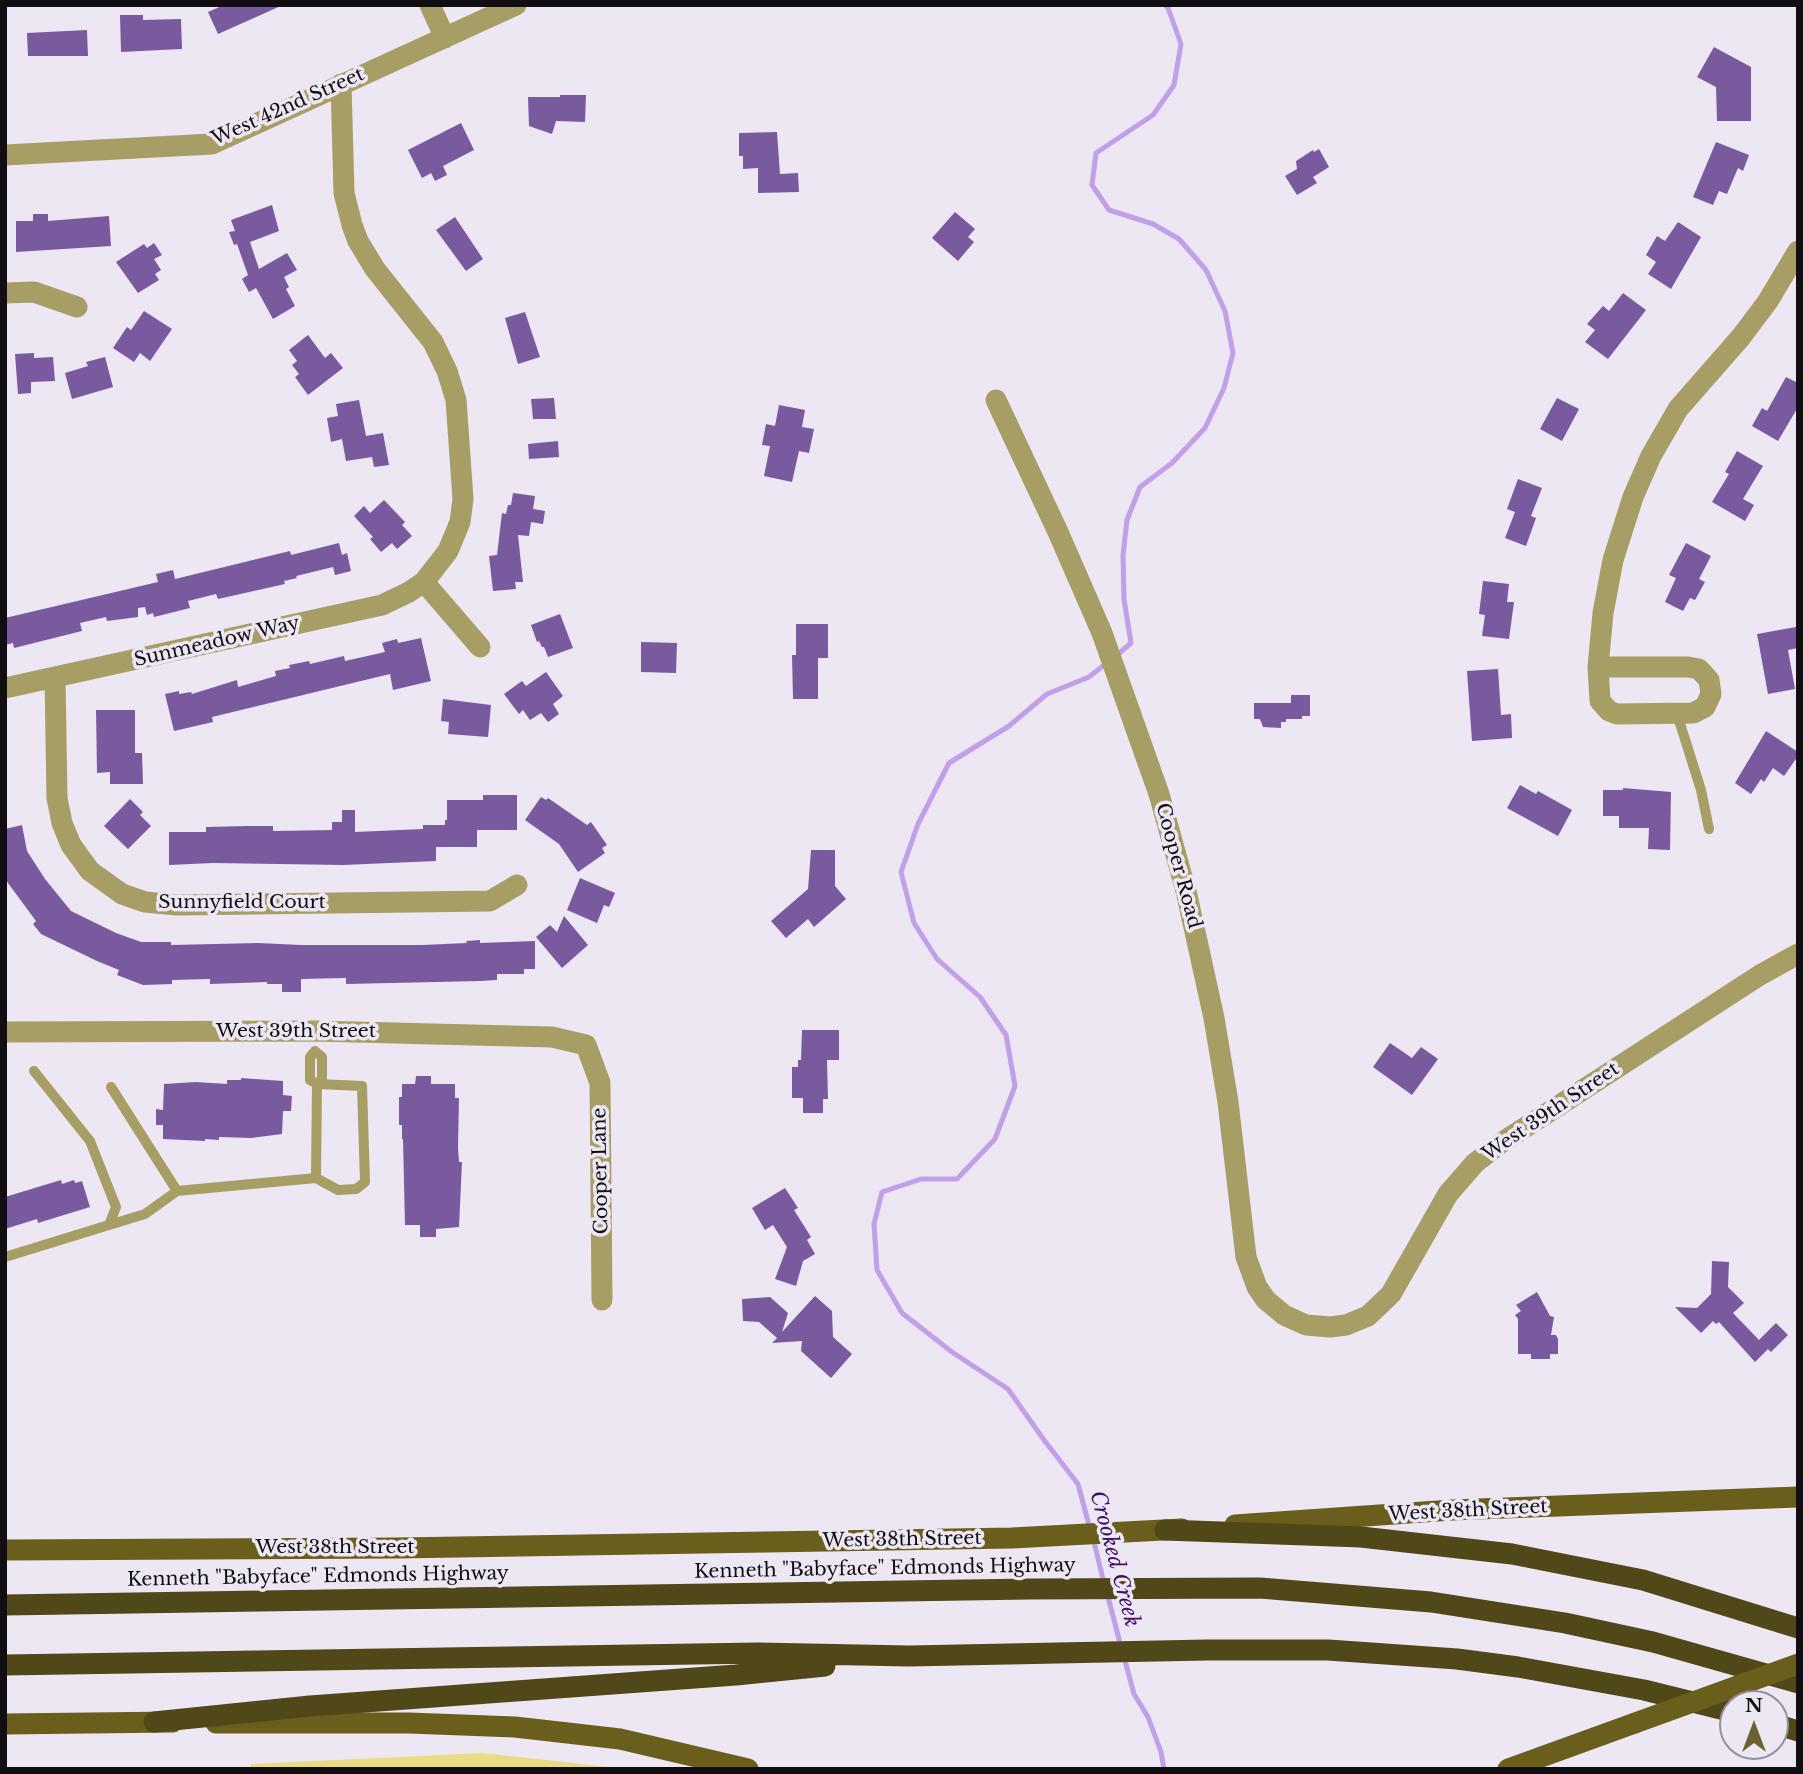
<!DOCTYPE html>
<style>
body{margin:0}
#map{position:relative;width:1803px;height:1774px;overflow:hidden;background:#ece7f3;font-family:"Libre Baskerville",serif}
canvas{display:block}
.frame{position:absolute;inset:0;border:7px solid #100e12;pointer-events:none}
.north{position:absolute;left:1719px;top:1690px;width:70px;height:70px;box-sizing:border-box;background:#ece7f3;border:2px solid #949099;border-radius:50%;rotate:0deg;font-size:19px;font-weight:700;line-height:28px;text-align:center;color:#100e12}
.north::after{content:'';display:block;margin:auto;width:24px;height:32px;background:#6a622e;clip-path:polygon(50% 0,100% 100%,50% 72%,0 100%)}
</style>
<div id="map">
<canvas width="1803" height="1774"></canvas>
<div class="frame"></div>
<div class="north">N</div>
</div>
<script>
const g = document.querySelector('canvas').getContext('2d');
g.lineJoin = 'round';
function paint(path, color) {
  g.fillStyle = color;
  g.fill(path, 'evenodd');
}
function shape(rows) {
  const path = new Path2D();
  for (const r of rows) {
    path.moveTo(r[0], r[1]);
    for (let i = 2; i < r.length; i += 2) path.lineTo(r[i], r[i + 1]);
  }
  return path;
}
function strokePath(path, color, width, dash) {
  g.strokeStyle = color;
  g.lineWidth = width;
  g.lineCap = dash ? 'butt' : 'round';
  g.setLineDash(dash || []);
  g.stroke(path);
}
function label(font, color, halo, rows, align = 'center') {
  g.font = font + ' "Libre Baskerville",serif';
  g.lineWidth = 7;
  g.setLineDash([]);
  g.textBaseline = 'middle';
  g.strokeStyle = halo;
  g.fillStyle = color;
  for (const [text, x, y, turn = 0] of rows) {
    g.save();
    g.translate(x, y);
    g.rotate((+turn || 0) * Math.PI / 180);
    g.textAlign = isNaN(turn) ? turn : align;
    if (halo) g.strokeText(text, 0, 0);
    g.fillText(text, 0, 0);
    g.restore();
  }
}
paint(shape([
 [483,1753,627,1769,251,1769,251,1764]
]), '#eadb85');
strokePath(shape([
 [1116,656,1131,643,1124,599,1123,555,1127,520,1140,487,1172,463,1205,428,1224,388,1233,353,1225,311,1206,270,1179,239,1153,224,1109,210,1092,185,1096,153,1153,115,1174,85,1181,44,1168,8,1165,5],
 [1090,1529,1078,1484,1044,1440,1008,1389,952,1352,902,1313,877,1270,874,1224,882,1192,921,1179,957,1179,995,1139,1015,1086,1006,1035,980,997,937,959,914,923,901,872,918,824,949,763,1009,726,1047,694,1089,677,1108,662],
 [1093,1538,1104,1583],
 [1107,1593,1121,1647],
 [1124,1657,1134,1694,1148,1717,1161,1752,1164,1769]
]), '#c19fe9', 5);
paint(shape([
 [224,5,283,5,218,34,208,12],
 [120,15,143,15,143,20,181,19,182,49,121,52],
 [87,30,88,56,28,56,27,33],
 [1714,47,1751,67,1751,121,1717,121,1716,87,1697,77],
 [560,95,586,95,585,122,556,121,552,134,529,126,528,97,560,97],
 [461,123,474,150,443,166,447,175,435,181,431,173,422,178,408,150],
 [777,132,780,174,798,173,799,192,758,193,758,168,743,169,743,156,739,156,739,133],
 [1716,142,1749,155,1743,171,1738,168,1727,194,1719,191,1713,205,1693,197],
 [1319,149,1329,167,1313,177,1317,183,1297,195,1285,176,1297,169,1296,161,1313,150,1314,152],
 [272,205,279,231,250,242,259,269,287,253,297,270,284,277,289,287,286,289,295,306,273,319,256,288,249,292,242,279,248,275,237,244,234,245,229,232,235,231,231,220],
 [955,212,975,229,968,237,974,242,958,261,932,238],
 [33,214,48,214,48,221,109,216,111,246,16,252,16,221,33,221],
 [455,217,483,259,466,271,436,230],
 [1678,222,1701,237,1671,289,1648,274,1656,262,1646,255,1657,236,1665,241],
 [154,243,162,255,154,259,161,270,155,274,159,280,138,293,116,262,144,244,147,248],
 [1623,293,1646,310,1608,359,1585,342,1595,330,1587,324,1603,306,1609,311],
 [144,311,172,329,150,361,140,353,134,362,113,348,127,327,131,330],
 [525,312,540,357,518,364,505,318],
 [308,335,325,358,331,353,343,368,308,395,295,377,299,374,292,365,297,361,289,350],
 [34,353,34,358,53,357,55,381,31,382,31,393,18,394,15,354],
 [105,357,113,387,72,399,65,373,88,366,86,362],
 [1786,377,1798,383,1798,407,1778,441,1752,426,1762,408,1767,411],
 [554,398,556,419,533,419,531,399],
 [1557,398,1579,409,1562,441,1540,429],
 [359,400,366,436,383,433,389,465,374,467,372,457,346,461,342,439,331,442,327,418,338,416,336,404],
 [779,405,805,410,802,427,814,429,809,453,799,451,792,482,764,476,770,446,762,445,766,424,775,426],
 [558,441,559,457,529,459,528,444],
 [1737,451,1763,466,1743,499,1754,505,1745,521,1712,502,1729,474,1725,472],
 [1518,479,1542,488,1531,516,1536,518,1526,546,1505,538,1515,512,1507,509],
 [513,493,535,496,533,509,545,511,543,524,531,522,529,536,518,535,523,582,515,582,516,589,493,591,489,556,497,555,502,513,506,514,508,505,511,505],
 [384,500,405,522,402,525,412,536,397,549,392,543,381,552,370,539,373,537,354,516,364,506,370,513],
 [339,543,342,555,347,553,351,571,335,575,333,567,296,576,297,578,284,581,285,584,218,599,216,594,188,601,190,608,154,617,153,613,147,615,145,607,138,608,138,617,107,621,106,617,80,623,82,631,14,648,13,643,5,645,5,618,158,582,156,574,173,570,175,579,290,551,291,555],
 [1686,543,1711,556,1699,579,1705,582,1695,600,1690,598,1683,611,1665,602,1676,578,1669,575],
 [1483,581,1509,584,1507,602,1514,602,1509,639,1482,636,1485,615,1479,614],
 [560,614,573,648,548,657,544,647,542,647,539,641,537,642,531,625],
 [796,624,828,624,828,658,818,658,818,699,793,699,792,655,796,655],
 [1796,627,1798,648,1788,650,1795,689,1768,694,1757,634],
 [421,638,431,681,393,690,390,674,212,717,213,722,174,731,165,694,179,691,179,694,191,692,192,694,237,680,238,687,276,676,275,671,290,668,289,665,309,661,310,664,344,656,345,661,385,652,382,643,397,639,398,643],
 [641,642,677,643,676,673,641,672],
 [1498,669,1501,715,1511,714,1512,738,1472,741,1467,671],
 [546,672,563,696,553,704,559,714,548,722,541,713,530,720,523,710,519,714,504,694,522,681,526,686],
 [1291,695,1310,695,1310,716,1302,716,1302,719,1286,719,1286,722,1281,722,1281,728,1263,727,1260,719,1254,719,1254,703,1291,703],
 [443,699,491,705,488,737,448,734,449,722,441,721],
 [96,710,135,710,135,753,142,753,143,784,110,784,110,772,97,773],
 [1766,731,1798,752,1798,756,1784,776,1773,768,1764,782,1761,779,1751,794,1735,783],
 [1520,785,1536,794,1538,791,1572,810,1558,836,1507,808],
 [1623,788,1671,792,1670,850,1648,849,1649,828,1619,828,1619,816,1603,816,1603,790,1623,790],
 [483,795,517,795,517,830,477,830,477,847,436,847,436,861,343,865,213,863,169,865,169,832,206,832,206,827,247,826,273,826,273,831,332,830,332,822,342,822,342,810,355,810,355,832,423,829,423,825,445,825,445,820,447,820,447,800,483,800],
 [541,797,546,800,548,798,587,825,591,822,607,845,602,848,605,853,578,872,559,844,525,820],
 [130,799,143,812,140,815,151,826,128,849,104,826],
 [22,825,27,851,45,879,71,911,116,933,141,942,171,942,171,945,258,943,301,945,423,945,467,943,466,941,480,940,480,943,535,941,535,969,524,969,524,974,497,974,497,980,480,981,346,984,346,978,301,979,301,992,282,992,282,984,267,984,267,982,210,984,210,979,172,980,172,984,143,985,117,975,119,970,97,961,41,934,33,924,36,921,5,879,5,829],
 [811,850,835,850,835,886,846,899,814,927,808,919,786,938,771,921,808,889],
 [580,878,615,893,609,907,604,905,597,923,567,910],
 [564,916,588,945,562,968,536,937,550,925,557,932],
 [802,1030,839,1030,839,1060,827,1060,828,1099,823,1099,823,1113,803,1113,803,1098,792,1098,792,1067,798,1067,798,1060,801,1060],
 [1390,1043,1412,1058,1421,1047,1438,1059,1412,1095,1373,1067],
 [416,1076,431,1076,431,1084,455,1084,455,1098,459,1098,458,1148,459,1162,462,1162,459,1227,436,1229,436,1237,420,1237,420,1225,405,1225,403,1139,402,1139,402,1125,399,1125,399,1097,402,1097,402,1084,415,1084],
 [241,1078,283,1081,283,1095,292,1096,291,1111,283,1111,282,1134,251,1138,219,1137,219,1140,205,1139,205,1141,163,1139,163,1125,156,1125,156,1109,163,1110,164,1084,196,1082,227,1084,227,1080,241,1080],
 [61,1180,62,1184,74,1180,75,1183,82,1181,90,1207,38,1223,37,1219,5,1229,5,1197],
 [785,1188,798,1208,794,1210,811,1237,807,1240,815,1254,803,1261,796,1286,775,1279,787,1247,773,1225,765,1230,752,1208],
 [1712,1261,1729,1262,1728,1287,1744,1303,1733,1313,1759,1340,1776,1323,1788,1335,1771,1352,1768,1349,1755,1362,1719,1322,1716,1324,1713,1321,1701,1333,1675,1307,1697,1308,1711,1294],
 [1537,1292,1550,1316,1554,1317,1551,1335,1556,1335,1558,1339,1558,1354,1550,1354,1550,1359,1531,1359,1531,1354,1518,1354,1518,1319,1515,1315,1521,1311,1516,1305],
 [815,1296,832,1311,833,1337,852,1354,831,1378,801,1351,802,1341,772,1343,777,1338,759,1322,743,1321,742,1299,770,1297,788,1313,782,1332]
]), '#7a5a9e');
strokePath(shape([
 [1677,714,1701,790,1709,829],
 [111,1087,177,1191],
 [109,1225,145,1214,177,1191,316,1178,338,1190,356,1189,365,1182,362,1086,317,1084,310,1080,310,1057,315,1051,322,1057,322,1079,317,1084,316,1178],
 [5,1257,109,1225,116,1207,90,1141,34,1071]
]), '#a79e66', 10);
strokePath(shape([
 [430,5,445,38],
 [5,155,212,144,516,5],
 [5,293,34,292,77,307],
 [996,400,1058,532,1102,633,1159,794,1186,891,1214,1018,1228,1102,1246,1257,1257,1287,1266,1300,1284,1315,1306,1325,1330,1327,1346,1325,1368,1316,1391,1294,1448,1194,1475,1163,1501,1143,1760,975,1798,954],
 [424,582,480,647],
 [1598,667,1603,613,1613,560,1633,497,1651,456,1678,409,1741,337,1768,301,1798,251],
 [1598,667,1688,667,1699,669,1709,680,1711,694,1705,707,1693,713,1617,714,1609,711,1600,701,1598,667],
 [55,677,57,798,62,823,71,845,90,871,122,894,145,902,177,905,490,901,517,885],
 [5,688,382,605,409,592,424,582,448,551,460,522,463,499,456,400,447,371,433,342,375,269,358,241,352,225,344,193,341,84],
 [5,1032,315,1031,552,1037,586,1045,600,1083,602,1300]
]), '#a79e66', 21);
strokePath(shape([
 [1235,1525,1452,1510,1798,1497],
 [5,1550,397,1548,1012,1538,1182,1529],
 [216,1723,409,1723,515,1727,620,1739,748,1769],
 [5,1724,173,1722],
 [1508,1769,1635,1723]
]), '#695e1b', 21);
strokePath(shape([
 [1165,1530,1361,1537,1512,1554,1643,1580,1798,1628],
 [5,1605,1030,1589,1260,1588,1431,1602,1565,1623,1653,1642,1798,1683],
 [5,1665,758,1653,909,1656,1207,1650,1328,1650,1457,1659,1518,1667,1644,1690,1733,1712],
 [154,1722,310,1706,736,1675,825,1666],
 [1775,1724,1798,1731]
]), '#504818', 21);
strokePath(shape([
 [1635,1723,1798,1664]
]), '#695e1b', 21);
label('19px', '#100e12', '#ece7f3', [
 ["West 42nd Street",288,107,-24],
 ["Sunmeadow Way",217,642,-13],
 ["Cooper Road",1178,866,75],
 ["Sunnyfield Court",242,903],
 ["West 39th Street",296,1032],
 ["West 39th Street",1551,1112,-34],
 ["Cooper Lane",601,1171,-91],
 ["West 38th Street",1468,1511,-3],
 ["West 38th Street",902,1540,-1],
 ["West 38th Street",335,1548],
 ["Kenneth \"Babyface\" Edmonds Highway",885,1569,-1],
 ["Kenneth \"Babyface\" Edmonds Highway",318,1577,-1]
]);
label('italic 21px', '#400f65', '#ece7f3', [
 ["Crooked Creek",1114,1559,75]
]);
</script>
